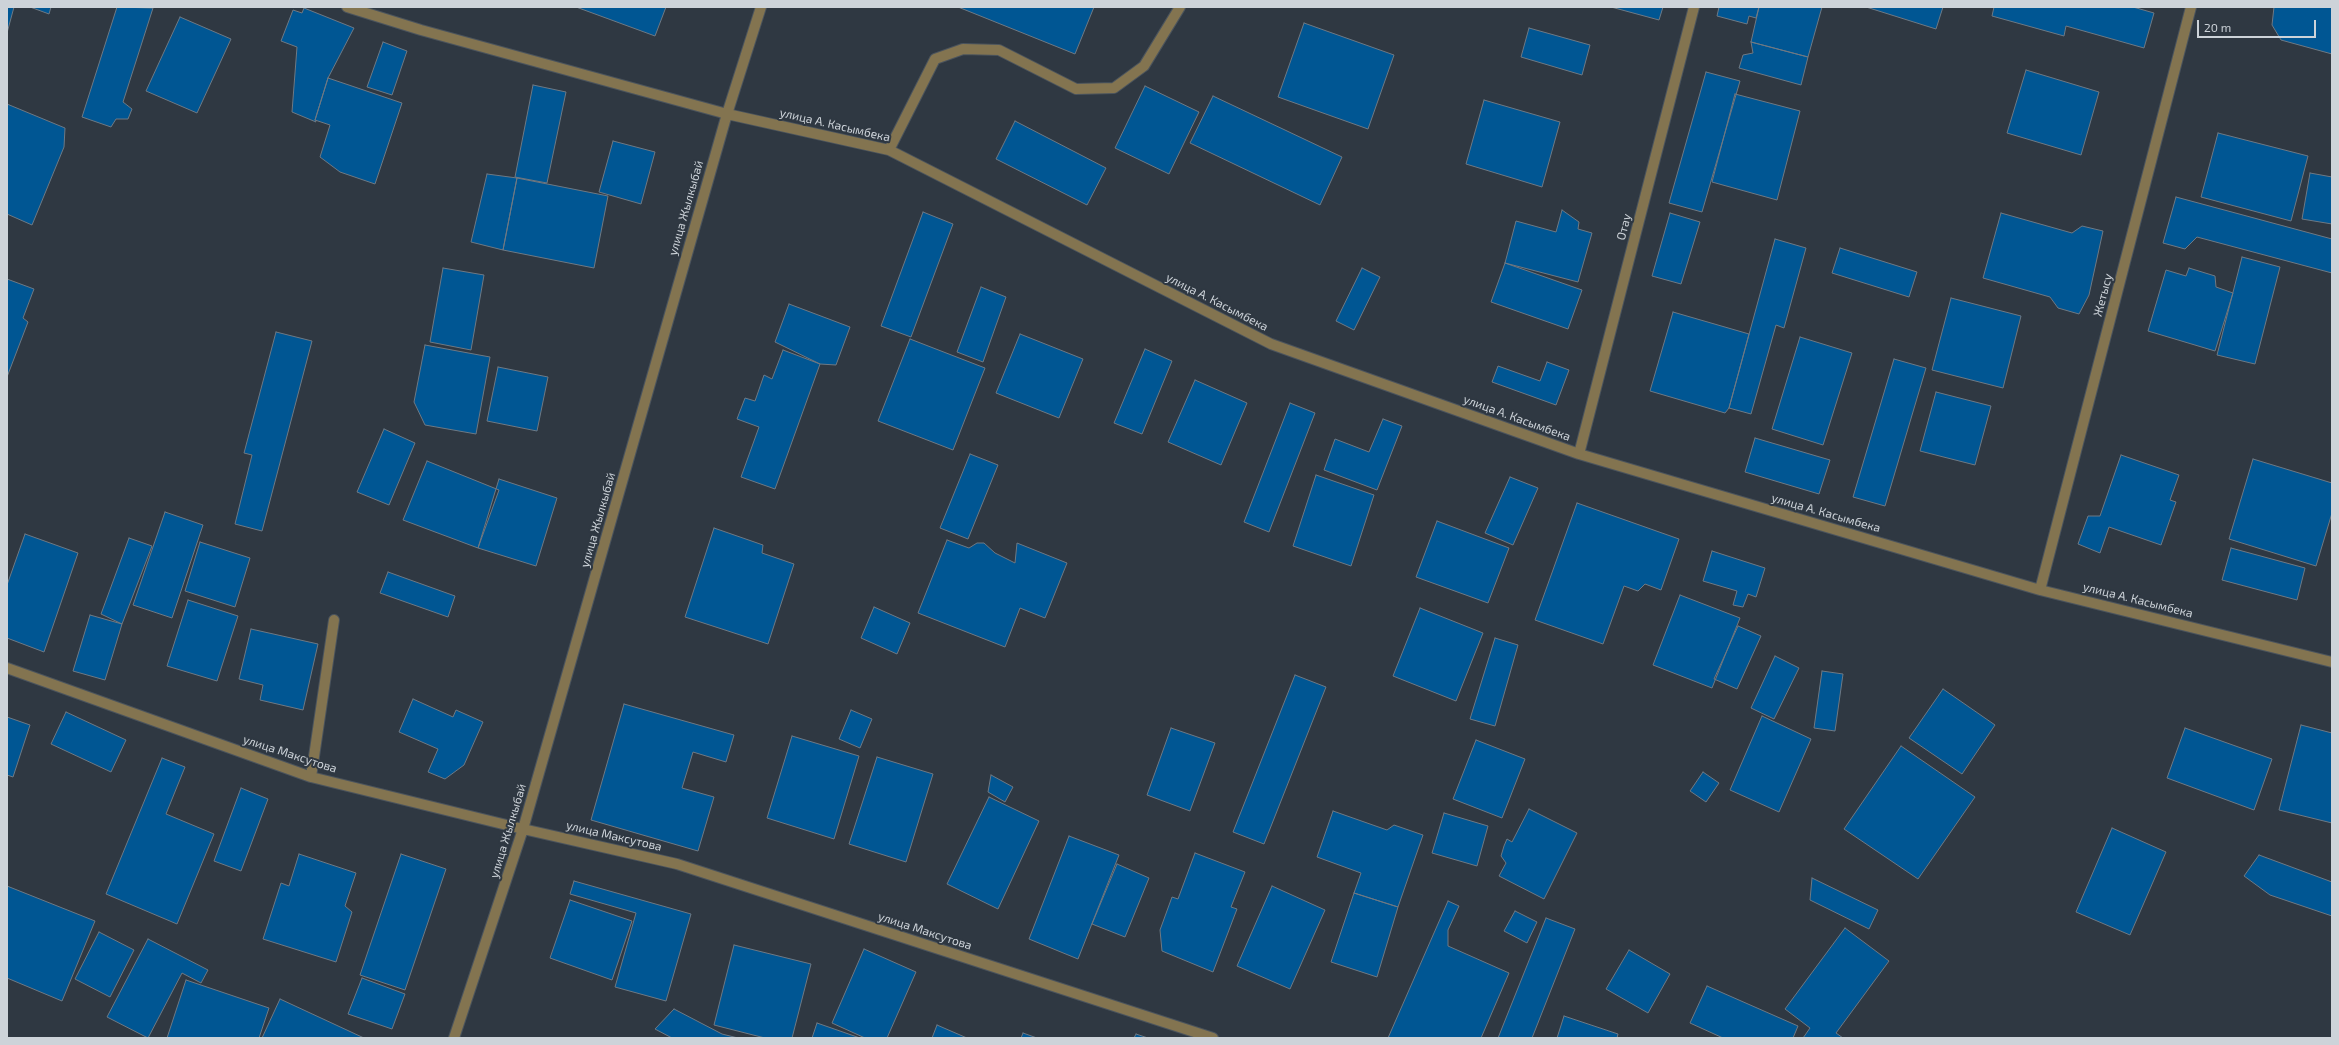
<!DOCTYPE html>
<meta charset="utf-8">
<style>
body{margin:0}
#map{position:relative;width:2339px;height:1045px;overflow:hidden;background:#2f3842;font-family:"Exo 2",sans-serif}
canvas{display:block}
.frame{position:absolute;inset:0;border:8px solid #cdd3d9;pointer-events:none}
.scale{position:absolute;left:2197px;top:20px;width:119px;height:18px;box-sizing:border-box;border:2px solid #cdd3d9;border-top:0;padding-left:5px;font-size:12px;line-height:14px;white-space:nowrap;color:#cdd3d9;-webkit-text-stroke:3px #2f3842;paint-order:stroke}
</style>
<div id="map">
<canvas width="2339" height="1045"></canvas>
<div class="frame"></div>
<div class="scale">20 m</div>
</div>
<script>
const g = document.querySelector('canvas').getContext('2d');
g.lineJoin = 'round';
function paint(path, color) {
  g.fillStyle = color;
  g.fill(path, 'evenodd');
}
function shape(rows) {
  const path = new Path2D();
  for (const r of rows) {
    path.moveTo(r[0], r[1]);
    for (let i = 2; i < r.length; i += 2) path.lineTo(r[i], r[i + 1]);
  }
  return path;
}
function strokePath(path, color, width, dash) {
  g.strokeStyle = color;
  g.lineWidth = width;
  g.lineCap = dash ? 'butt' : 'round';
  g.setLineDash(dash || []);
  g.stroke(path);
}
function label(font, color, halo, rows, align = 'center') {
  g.font = font + ' "Exo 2",sans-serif';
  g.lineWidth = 4;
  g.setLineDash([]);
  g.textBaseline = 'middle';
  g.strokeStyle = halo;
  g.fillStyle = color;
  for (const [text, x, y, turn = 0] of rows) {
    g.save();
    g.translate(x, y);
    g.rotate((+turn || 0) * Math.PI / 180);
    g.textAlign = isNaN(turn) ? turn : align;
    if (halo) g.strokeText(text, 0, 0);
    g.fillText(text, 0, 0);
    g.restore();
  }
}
const building = shape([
 [7,7,14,7,7,33,7,7],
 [30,7,51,7,49,14,30,7],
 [117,7,153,8,123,102,132,109,128,119,116,119,111,127,82,117,117,7],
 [576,7,666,7,655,36,576,7],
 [958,7,1094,7,1075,54,958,7],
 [1611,7,1663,7,1659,20,1611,7],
 [1719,7,1759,7,1756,18,1749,16,1747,24,1717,16,1719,7],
 [1759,7,1822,7,1808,57,1751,42,1759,7],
 [1866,7,1943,7,1936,29,1866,7],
 [1994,7,2133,7,2154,13,2144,48,2066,26,2064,36,1992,16,1994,7],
 [2274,7,2332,7,2332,54,2281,40,2272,25,2274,7],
 [304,8,354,28,328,78,315,120,316,122,292,112,297,47,281,41,293,10,302,13,304,8],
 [180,17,231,39,197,113,146,91,180,17],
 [1304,23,1394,55,1368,129,1278,97,1304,23],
 [1529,28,1590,45,1582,75,1521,57,1529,28],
 [383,42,407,51,392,95,367,87,383,42],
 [1751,42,1808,57,1801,85,1739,68,1743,55,1753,53,1751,42],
 [2026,70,2099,92,2081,155,2007,133,2026,70],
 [1706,72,1740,81,1702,212,1669,203,1706,72],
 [328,78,402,103,375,184,340,172,320,157,330,125,315,120,328,78],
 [533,85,566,92,547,183,515,177,533,85],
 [1145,86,1199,112,1169,174,1115,148,1145,86],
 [1735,94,1800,111,1777,200,1712,182,1735,94],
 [1213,96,1342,157,1320,205,1190,143,1213,96],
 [1484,100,1560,122,1542,187,1466,164,1484,100],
 [7,104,65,128,64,147,32,225,7,214,7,104],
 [1015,121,1106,168,1087,205,996,159,1015,121],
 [2218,133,2308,156,2291,221,2201,197,2218,133],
 [613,141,655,152,641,204,599,192,613,141],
 [2310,173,2332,177,2332,224,2302,219,2310,173],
 [487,174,517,178,503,250,471,242,487,174],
 [517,178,608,196,594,268,503,250,517,178],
 [2176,197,2332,239,2332,273,2197,237,2185,249,2163,243,2176,197],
 [1562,210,1579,222,1578,229,1592,233,1578,282,1505,263,1516,221,1556,232,1562,210],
 [923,212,953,224,911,337,881,326,923,212],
 [1670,213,1700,222,1681,284,1652,276,1670,213],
 [2001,213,2072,233,2082,226,2103,231,2089,295,2079,314,2058,308,2050,297,1983,278,2001,213],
 [1775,239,1806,248,1784,328,1776,325,1751,414,1729,408,1775,239],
 [1840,248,1917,272,1909,297,1832,273,1840,248],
 [2242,257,2280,267,2255,364,2217,355,2242,257],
 [1505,263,1582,290,1568,329,1491,302,1505,263],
 [443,268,484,275,471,350,430,342,443,268],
 [1362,268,1380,277,1354,330,1336,321,1362,268],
 [2189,268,2215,276,2216,287,2233,293,2215,351,2148,331,2166,270,2186,276,2189,268],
 [7,279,34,289,23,318,28,322,7,377,7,279],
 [981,287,1006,297,983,362,957,352,981,287],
 [1951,298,2021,316,2003,388,1932,370,1951,298],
 [789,304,850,327,836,365,820,364,775,342,789,304],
 [1673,312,1749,334,1729,408,1725,413,1650,391,1673,312],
 [276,332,312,341,262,531,235,524,252,455,244,453,276,332],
 [1020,334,1083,359,1059,418,996,393,1020,334],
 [1800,337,1852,353,1823,445,1772,429,1800,337],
 [910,339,985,368,953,450,878,421,910,339],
 [425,345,490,357,476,434,425,425,414,402,425,345],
 [1145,349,1172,361,1142,434,1114,423,1145,349],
 [783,350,820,364,775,489,741,477,759,427,737,419,745,398,755,401,764,375,772,379,783,350],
 [1894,359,1926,368,1885,506,1853,497,1894,359],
 [1547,362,1569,370,1556,405,1492,382,1498,366,1540,381,1547,362],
 [498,367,548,377,537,431,487,421,498,367],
 [1195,380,1247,403,1221,465,1168,442,1195,380],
 [1936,392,1991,406,1975,465,1920,451,1936,392],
 [1290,403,1315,413,1269,532,1244,522,1290,403],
 [1383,419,1402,426,1377,490,1324,470,1335,439,1369,452,1383,419],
 [384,429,415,443,389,505,357,492,384,429],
 [1755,438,1830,460,1819,494,1745,472,1755,438],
 [970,454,998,465,968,539,940,528,970,454],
 [2121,455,2179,475,2170,500,2176,502,2161,545,2109,527,2100,553,2078,544,2088,516,2100,516,2121,455],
 [2253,459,2332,483,2332,513,2316,566,2229,539,2253,459],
 [427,461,499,490,478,548,403,520,427,461],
 [1316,475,1374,495,1351,566,1293,546,1316,475],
 [1510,477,1538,488,1513,545,1485,533,1510,477],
 [499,479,557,498,536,566,478,548,499,479],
 [1577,503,1679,539,1661,590,1645,584,1638,591,1624,586,1603,644,1535,620,1577,503],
 [165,512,203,525,172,618,133,605,165,512],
 [1437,521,1509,548,1488,603,1416,577,1437,521],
 [714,528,763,545,762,553,794,564,768,644,685,617,714,528],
 [25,534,78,553,44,652,7,638,7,585,25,534],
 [129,538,152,546,122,624,101,614,129,538],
 [947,540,969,548,977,543,984,543,995,553,1015,563,1017,543,1067,563,1045,618,1020,608,1005,647,918,613,947,540],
 [200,542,250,558,235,607,185,591,200,542],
 [2231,548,2305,568,2297,600,2222,580,2231,548],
 [1712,551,1765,568,1756,597,1748,594,1743,607,1733,605,1737,591,1703,581,1712,551],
 [388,572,455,596,448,617,380,593,388,572],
 [1680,595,1740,618,1712,688,1653,665,1680,595],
 [188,600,238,616,217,681,167,666,188,600],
 [874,607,910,623,897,654,861,638,874,607],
 [1420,608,1483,633,1456,701,1393,676,1420,608],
 [90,615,122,624,105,680,73,671,90,615],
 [1738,626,1761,636,1737,689,1714,679,1738,626],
 [251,629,318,644,303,710,260,700,263,685,239,679,251,629],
 [1495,638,1518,645,1495,726,1470,719,1495,638],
 [1775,656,1799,668,1774,719,1751,708,1775,656],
 [1822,671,1843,674,1835,731,1814,728,1822,671],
 [1295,675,1326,687,1264,844,1233,832,1295,675],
 [1943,689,1995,725,1962,774,1909,738,1943,689],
 [413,699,453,717,456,710,483,722,464,765,445,779,428,772,438,749,399,732,413,699],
 [624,704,734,735,726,762,693,752,682,788,714,797,698,851,591,820,624,704],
 [851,710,872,719,860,748,839,739,851,710],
 [66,712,126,740,111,772,51,744,66,712],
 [1762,716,1811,739,1779,812,1730,790,1762,716],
 [7,717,30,725,13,777,7,775,7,717],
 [2301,725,2332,733,2332,823,2279,810,2301,725],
 [1171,728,1215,743,1190,811,1147,795,1171,728],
 [2185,728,2272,759,2254,810,2167,778,2185,728],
 [792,736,859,756,834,839,767,818,792,736],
 [1476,740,1525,759,1502,818,1453,799,1476,740],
 [1901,746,1975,797,1918,879,1844,829,1901,746],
 [877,757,933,774,906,862,849,844,877,757],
 [162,758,185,767,166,814,214,834,177,924,106,894,162,758],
 [1703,772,1719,783,1706,802,1690,791,1703,772],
 [991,775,1013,787,1005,802,988,792,991,775],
 [241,788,268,799,241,871,214,861,241,788],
 [989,797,1039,821,998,909,947,884,989,797],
 [1529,809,1577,833,1544,899,1499,876,1506,863,1501,856,1504,846,1507,839,1512,842,1529,809],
 [1333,811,1387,830,1394,825,1423,835,1398,907,1354,893,1361,873,1317,857,1333,811],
 [1444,813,1488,826,1477,866,1432,853,1444,813],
 [2112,828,2166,852,2130,935,2076,912,2112,828],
 [1069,836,1119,855,1078,959,1029,939,1069,836],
 [1195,853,1245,872,1231,907,1237,909,1213,972,1162,951,1160,930,1172,897,1178,899,1195,853],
 [299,854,356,873,345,906,352,912,336,962,263,939,281,883,289,886,299,854],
 [401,854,446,869,405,990,360,975,401,854],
 [2259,855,2332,882,2332,916,2270,895,2244,876,2259,855],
 [1117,864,1149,878,1125,937,1092,924,1117,864],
 [1812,878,1878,910,1869,929,1810,900,1812,878],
 [574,881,691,914,666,1001,615,987,636,913,570,894,574,881],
 [7,886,95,921,62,1001,7,978,7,886],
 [1272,886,1325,910,1290,989,1237,966,1272,886],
 [1354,893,1398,907,1377,977,1331,962,1354,893],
 [570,900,632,921,612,980,550,958,570,900],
 [1448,901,1459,906,1448,930,1448,946,1509,973,1481,1038,1388,1038,1448,901],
 [1515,911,1537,922,1527,943,1504,931,1515,911],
 [1546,918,1575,929,1532,1038,1498,1038,1546,918],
 [1845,928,1889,961,1836,1033,1843,1038,1803,1038,1810,1028,1785,1009,1845,928],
 [99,932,134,950,110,997,75,979,99,932],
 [148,939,208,970,201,983,182,973,148,1038,107,1017,148,939],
 [734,945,811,964,792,1038,765,1038,714,1025,734,945],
 [864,949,916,972,887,1038,865,1038,832,1023,864,949],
 [1629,950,1670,974,1648,1013,1606,989,1629,950],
 [362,978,405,994,392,1029,348,1014,362,978],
 [186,980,269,1008,259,1038,167,1038,186,980],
 [1707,986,1798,1026,1793,1038,1723,1038,1690,1023,1707,986],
 [280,999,364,1038,262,1038,280,999],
 [674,1009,722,1034,738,1038,672,1038,655,1029,674,1009],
 [1564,1016,1618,1034,1617,1038,1557,1038,1564,1016],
 [817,1023,860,1038,812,1038,817,1023],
 [937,1025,967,1038,932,1038,937,1025],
 [1023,1033,1037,1038,1021,1038,1023,1033],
 [1136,1034,1148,1038,1134,1038,1136,1034]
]);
paint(building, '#005693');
strokePath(building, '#6e7984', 1);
const minor = shape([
 [347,7,421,30,727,114,889,150,1271,344,1579,454,2040,590,2332,662],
 [889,150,935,59,963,49,999,50,1076,89,1114,88,1144,66,1180,7],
 [1579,454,1694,7],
 [2040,590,2191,7],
 [7,668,311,777,523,829,677,864,1213,1038],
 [311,777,334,620],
 [454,1038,523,829,727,114,761,7]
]);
strokePath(minor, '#4b545d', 12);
strokePath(minor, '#837450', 10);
label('12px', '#cdd3d9', '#2f3842', [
 ["улица А. Касымбека",835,125,13],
 ["улица Жылкыбай",686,208,-74],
 ["Отау",1624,227,-76],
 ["Жетысу",2103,295,-75],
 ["улица А. Касымбека",1217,302,27],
 ["улица А. Касымбека",1517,418,20],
 ["улица А. Касымбека",1826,513,16],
 ["улица Жылкыбай",598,520,-74],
 ["улица А. Касымбека",2138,600,14],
 ["улица Максутова",290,754,18],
 ["улица Жылкыбай",508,831,-73],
 ["улица Максутова",614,836,13],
 ["улица Максутова",925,931,18]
]);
</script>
